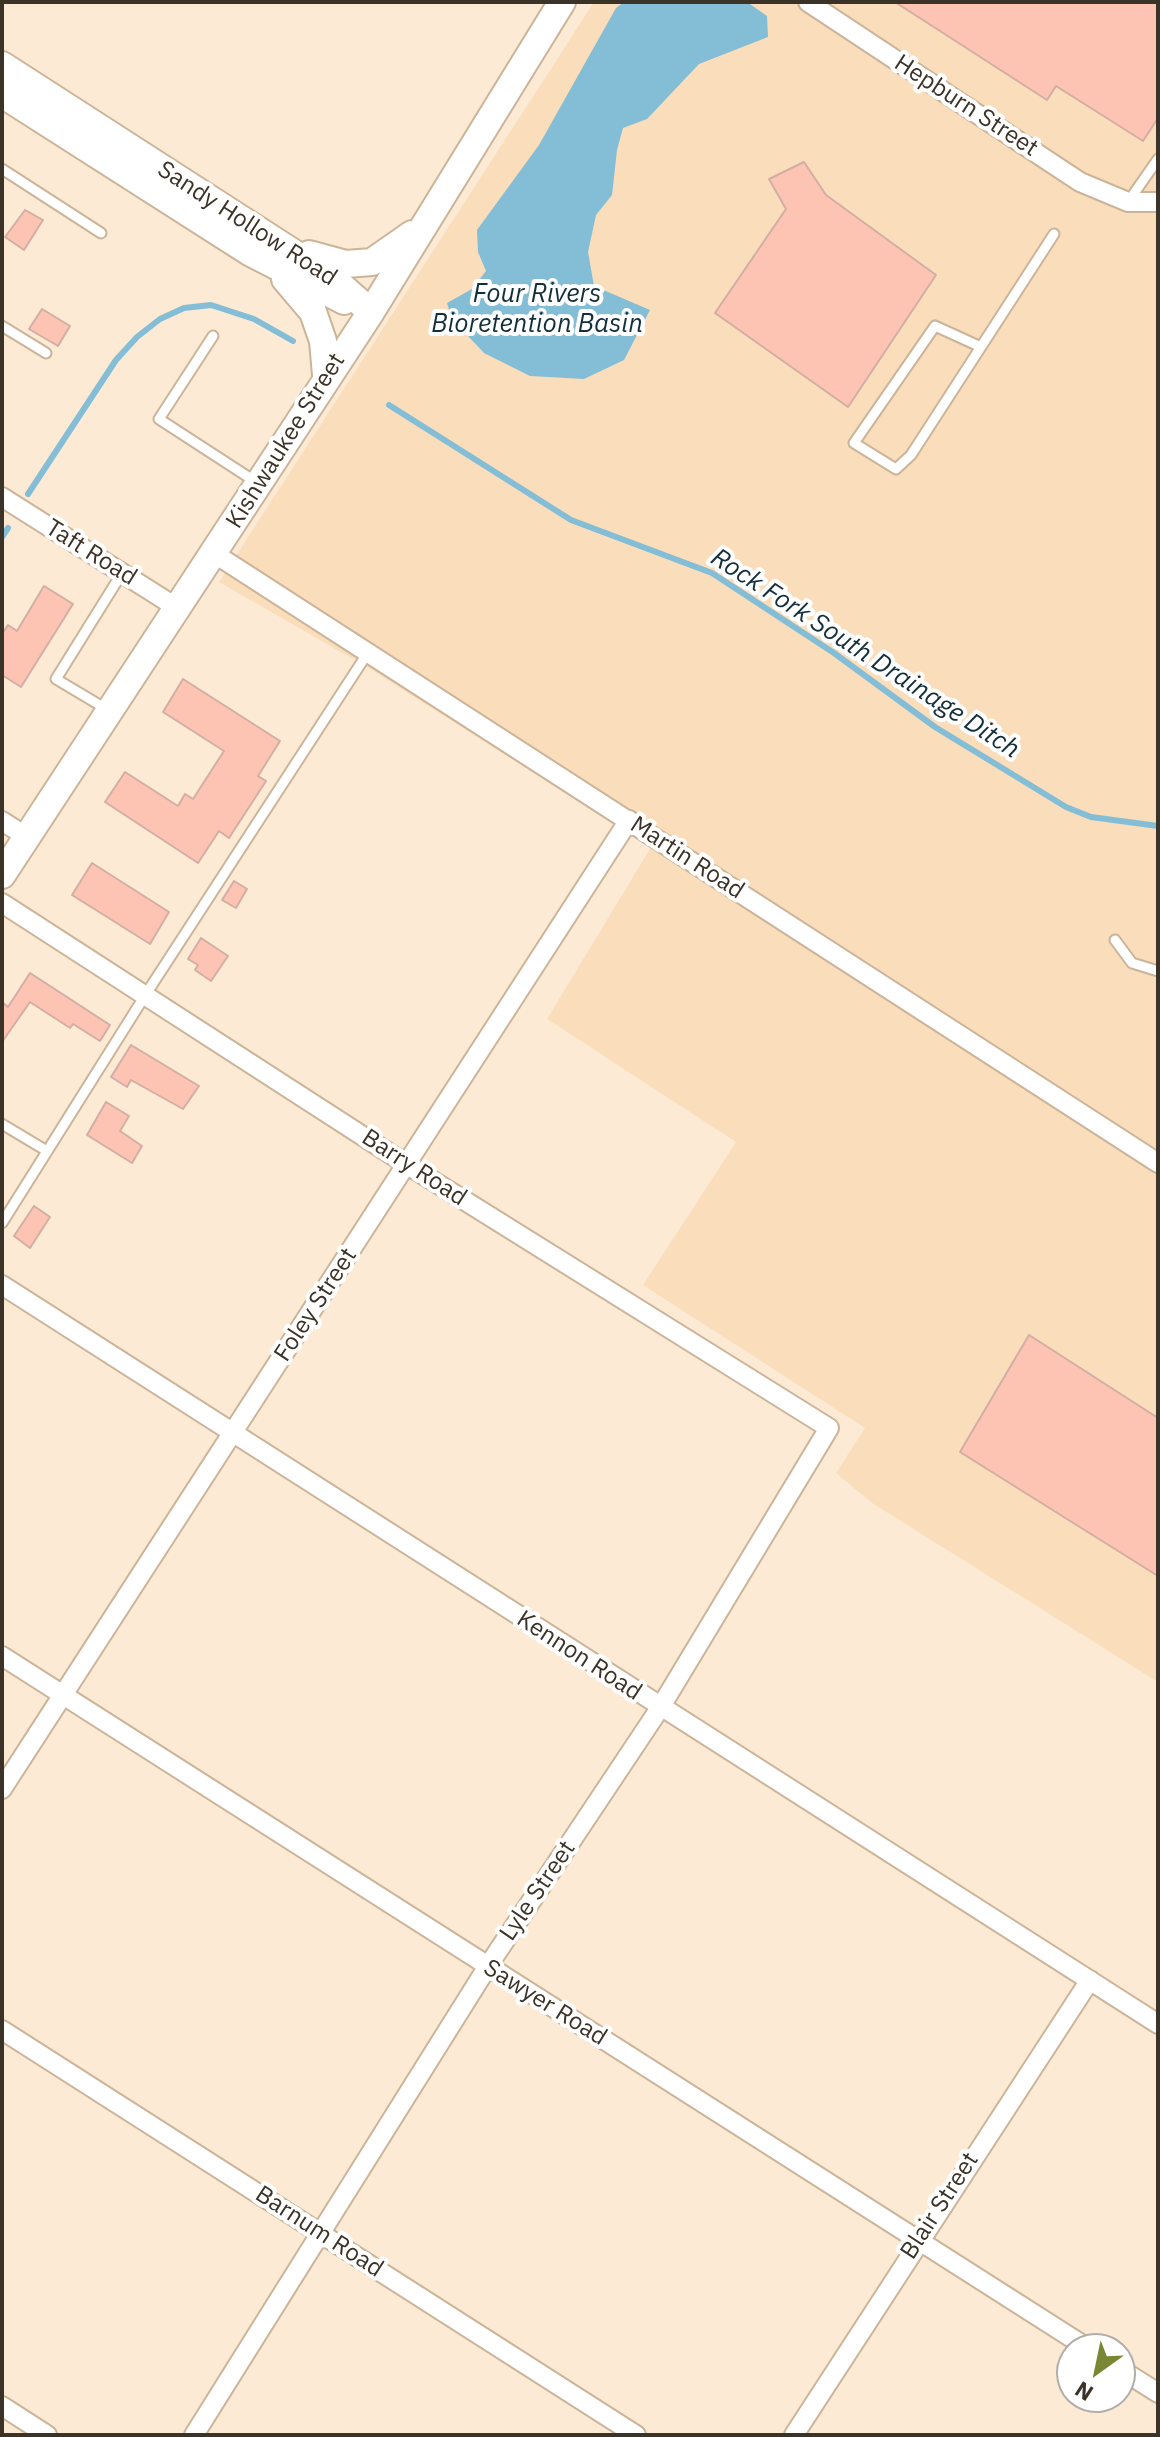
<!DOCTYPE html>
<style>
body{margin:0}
#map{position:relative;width:1160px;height:2437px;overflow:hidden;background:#fdead4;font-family:"IBM Plex Sans",sans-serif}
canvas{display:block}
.frame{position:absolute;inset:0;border:4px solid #3c3328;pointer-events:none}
.north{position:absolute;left:1056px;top:2333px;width:80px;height:80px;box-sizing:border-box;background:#fff;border:2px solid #b1ada9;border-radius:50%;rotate:213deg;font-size:22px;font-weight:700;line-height:32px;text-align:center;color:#3c3328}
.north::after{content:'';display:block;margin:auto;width:28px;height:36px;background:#798735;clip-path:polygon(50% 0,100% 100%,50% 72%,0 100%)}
</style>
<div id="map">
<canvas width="1160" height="2437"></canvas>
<div class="frame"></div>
<div class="north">N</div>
</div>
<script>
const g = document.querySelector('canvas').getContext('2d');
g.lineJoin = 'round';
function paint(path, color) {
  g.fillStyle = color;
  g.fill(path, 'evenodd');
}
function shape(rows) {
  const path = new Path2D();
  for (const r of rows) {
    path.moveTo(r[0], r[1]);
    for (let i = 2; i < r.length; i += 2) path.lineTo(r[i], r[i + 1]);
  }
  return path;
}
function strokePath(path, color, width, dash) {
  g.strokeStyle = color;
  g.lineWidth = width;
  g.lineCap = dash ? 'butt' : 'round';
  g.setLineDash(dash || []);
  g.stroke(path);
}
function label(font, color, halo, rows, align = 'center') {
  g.font = font + ' "IBM Plex Sans",sans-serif';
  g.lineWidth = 8;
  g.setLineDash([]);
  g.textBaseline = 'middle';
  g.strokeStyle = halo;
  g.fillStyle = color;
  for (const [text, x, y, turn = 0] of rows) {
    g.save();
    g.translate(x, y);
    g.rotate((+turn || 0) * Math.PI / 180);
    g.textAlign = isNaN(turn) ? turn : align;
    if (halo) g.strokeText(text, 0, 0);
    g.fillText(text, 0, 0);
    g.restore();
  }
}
paint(shape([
 [594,2,1158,2,1158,1682,872,1503,836,1473,865,1428,643,1285,736,1142,547,1019,651,847,367,667,219,582]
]), '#faddbb');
paint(shape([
 [624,2,747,2,767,16,768,37,699,64,647,119,623,128,617,150,612,195,596,215,588,252,594,286,650,310,624,360,584,379,530,376,484,353,452,319,447,303,472,289,486,271,478,252,477,230,539,145,616,8]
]), '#84bdd6');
strokePath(shape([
 [389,405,571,520,712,573,834,653,935,727,1066,807,1091,817,1158,826],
 [28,494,116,360,137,337,160,319,184,308,211,305,254,319,293,341],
 [2,537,8,528]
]), '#84bdd6', 6);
const building = shape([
 [895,2,1158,2,1158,118,1143,141,1056,86,1047,100,895,2],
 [804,162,826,195,936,275,848,407,715,313,786,209,769,179,804,162],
 [25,210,43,220,24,250,5,237,25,210],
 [42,309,70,326,58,346,29,329,42,309],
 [44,586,73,604,21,687,2,675,2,634,8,625,17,631,44,586],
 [183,679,280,741,258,776,266,781,229,838,219,831,198,863,105,802,125,772,178,806,185,794,193,799,224,751,163,712,183,679],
 [92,863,169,912,150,944,72,895,92,863],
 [234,881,247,889,236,908,222,900,234,881],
 [201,938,228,956,211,981,195,970,198,965,188,959,201,938],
 [30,973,110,1025,100,1041,73,1024,70,1028,30,1002,2,1042,2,1002,8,1007,30,973],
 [131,1045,199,1086,183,1109,131,1080,127,1087,111,1077,131,1045],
 [106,1102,129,1116,120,1131,142,1146,132,1163,87,1135,106,1102],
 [34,1206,50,1217,30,1248,14,1236,34,1206],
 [1029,1335,1158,1418,1158,1576,960,1452,1029,1335]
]);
paint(building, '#fdc4b3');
strokePath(building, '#d3aea4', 2);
const lane = shape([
 [2,169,101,233],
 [1128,202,1158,159],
 [2,326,46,353],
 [213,336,159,419,256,482],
 [981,347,935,326,854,443,896,469,911,455,1054,234],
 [108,710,56,679,122,573],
 [1115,940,1132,963,1158,971],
 [2,1124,47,1151],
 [2,1223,146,994,367,654]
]);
const street = shape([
 [808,2,1080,182,1128,202,1158,202],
 [2,497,179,609],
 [215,554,1158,1163],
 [2,821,27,837],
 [2,903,406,1164,829,1428,660,1708,488,1966,194,2435],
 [2,1285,1158,2024],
 [2,1656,1089,2349],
 [2,1789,629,820],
 [2,2030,636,2435],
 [1120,2369,1158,2393],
 [2,2406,47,2435],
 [794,2435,1090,1980]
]);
const secondary = shape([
 [2,65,331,277,371,312],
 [2,94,251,253,344,301],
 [309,254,346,264,372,262,412,234],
 [285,279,313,312,323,341,326,375],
 [2,875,371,312,562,2]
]);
strokePath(lane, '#cbb499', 13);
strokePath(street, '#cbb499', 22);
strokePath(secondary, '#cbb499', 30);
strokePath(lane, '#fff', 9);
strokePath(street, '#fff', 18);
strokePath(secondary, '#fff', 26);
label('24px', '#3c3328', '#fff', [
 ["Hepburn Street",966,106,33],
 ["Sandy Hollow Road",247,224,33],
 ["Kishwaukee Street",286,441,-58],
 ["Taft Road",91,553,32],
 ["Martin Road",687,858,33],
 ["Barry Road",414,1168,33],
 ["Foley Street",316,1305,-57],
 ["Kennon Road",579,1656,33],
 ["Lyle Street",538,1891,-56],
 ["Sawyer Road",545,2003,32],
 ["Blair Street",940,2206,-57],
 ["Barnum Road",319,2232,33]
]);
label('italic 26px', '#132f3b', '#fff', [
 ["Four Rivers",537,294],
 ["Bioretention Basin",537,324],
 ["Rock Fork South Drainage Ditch",865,654,33]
]);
</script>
